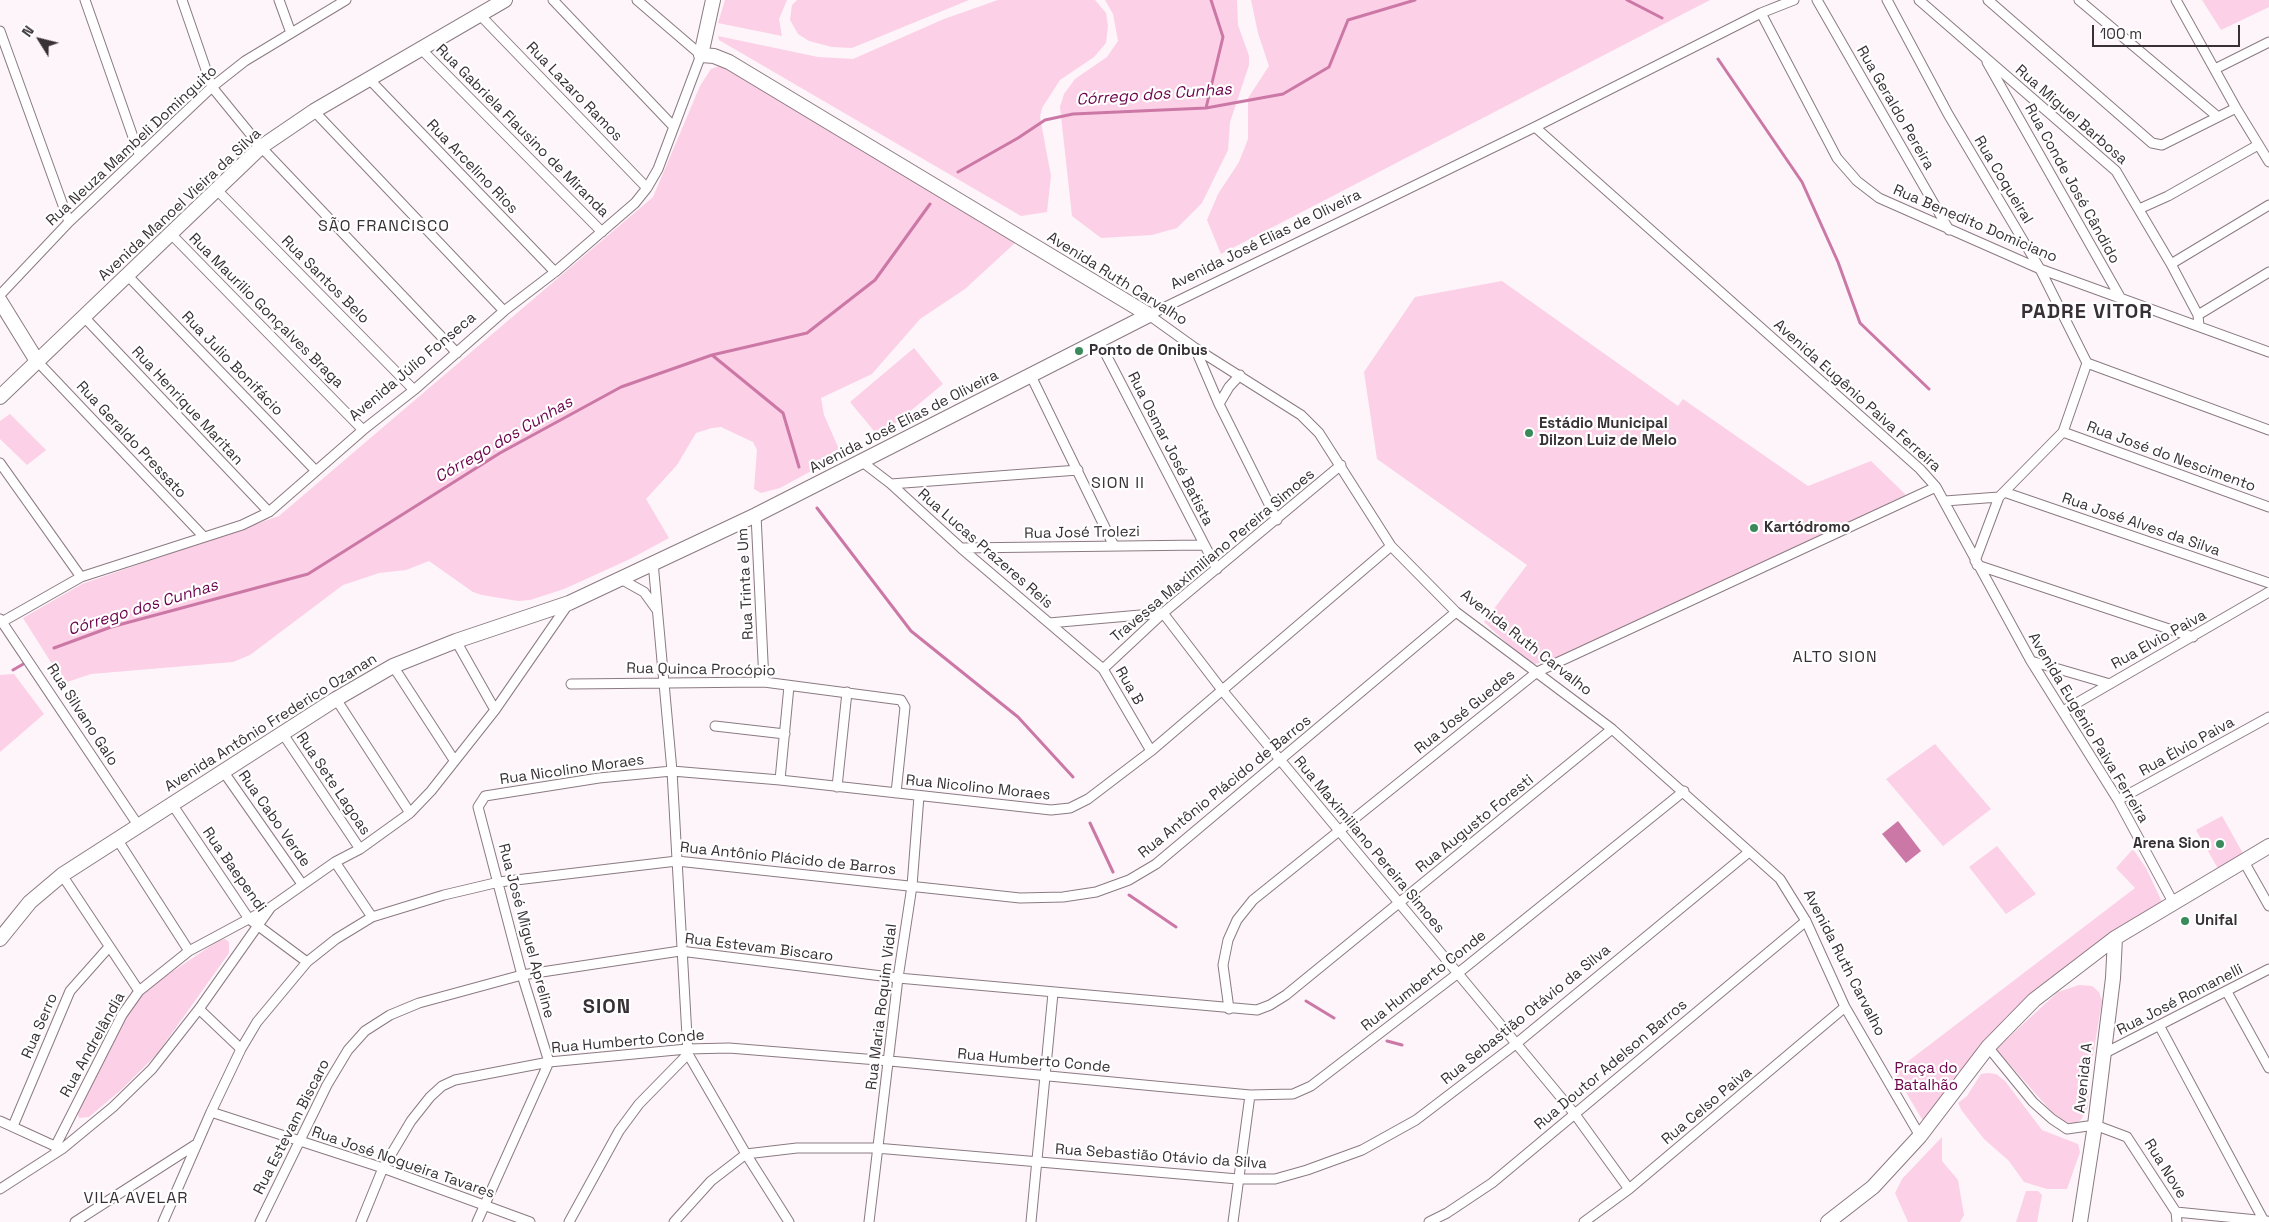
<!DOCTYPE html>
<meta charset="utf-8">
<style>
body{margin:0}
#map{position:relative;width:2269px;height:1222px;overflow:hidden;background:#fdf5f9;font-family:"Space Grotesk",sans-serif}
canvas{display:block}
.north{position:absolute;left:15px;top:15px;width:50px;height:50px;-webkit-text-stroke:4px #fff;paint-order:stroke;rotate:306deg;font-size:14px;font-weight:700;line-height:20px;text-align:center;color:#373034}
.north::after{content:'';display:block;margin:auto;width:18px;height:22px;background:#373034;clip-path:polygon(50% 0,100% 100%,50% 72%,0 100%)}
.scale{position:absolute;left:2092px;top:25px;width:148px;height:22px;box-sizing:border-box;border:2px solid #373034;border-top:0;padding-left:6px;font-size:15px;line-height:18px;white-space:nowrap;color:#373034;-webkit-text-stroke:4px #fff;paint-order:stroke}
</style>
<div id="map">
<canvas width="2269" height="1222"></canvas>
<div class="north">N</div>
<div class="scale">100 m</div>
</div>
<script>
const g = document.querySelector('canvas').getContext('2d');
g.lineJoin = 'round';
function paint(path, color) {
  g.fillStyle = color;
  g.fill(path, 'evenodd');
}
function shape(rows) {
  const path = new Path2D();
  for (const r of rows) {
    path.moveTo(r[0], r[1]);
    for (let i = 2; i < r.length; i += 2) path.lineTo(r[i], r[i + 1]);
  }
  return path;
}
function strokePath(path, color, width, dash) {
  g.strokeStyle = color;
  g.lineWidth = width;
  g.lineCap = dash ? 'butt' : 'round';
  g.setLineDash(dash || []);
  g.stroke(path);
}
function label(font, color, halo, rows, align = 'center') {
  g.font = font + ' "Space Grotesk",sans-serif';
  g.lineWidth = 4.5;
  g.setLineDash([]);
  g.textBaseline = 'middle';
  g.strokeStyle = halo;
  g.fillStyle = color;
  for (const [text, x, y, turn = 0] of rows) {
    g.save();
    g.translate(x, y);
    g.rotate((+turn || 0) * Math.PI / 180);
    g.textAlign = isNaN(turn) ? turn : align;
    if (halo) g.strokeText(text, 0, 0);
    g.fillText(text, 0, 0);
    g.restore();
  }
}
paint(shape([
 [725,0,787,0,779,19,782,36,718,23],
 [797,0,969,0,852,48,832,47,809,41,798,34,790,20,792,5],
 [998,0,1095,0,1106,13,1108,26,1106,43,1094,57,1060,80,1042,108,1040,117,1051,176,1047,212,1021,216,719,40,718,36,818,57,853,59,944,19],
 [1105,0,1237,0,1238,25,1249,56,1249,65,1230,122,1228,150,1202,203,1177,228,1152,235,1101,238,1072,216,1060,107,1064,94,1075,79,1107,57,1118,41,1113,14],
 [1251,0,1710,0,1221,254,1207,220,1218,194,1239,162,1248,139,1248,98,1269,66,1258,33],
 [2202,0,2269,0,2269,7,2221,30],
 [719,66,728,69,1015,243,965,289,920,319,872,374,821,398,824,415,838,447,837,457,780,488,761,493,754,489,757,450,753,442,721,427,712,428,696,433,677,465,646,499,669,538,630,559,564,589,530,600,518,601,482,595,473,592,429,561,406,570,379,573,343,585,250,655,233,662,91,674,64,683,23,618,82,584,279,516,653,197,700,86,711,69],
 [1502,281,1678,406,1683,399,1808,486,1871,461,1906,495,1560,657,1535,664,1524,659,1484,622,1527,565,1377,459,1364,372,1415,297],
 [914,348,943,384,879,437,850,402],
 [10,414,46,450,27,465,0,439,0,421],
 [14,674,44,714,0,752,0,675],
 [1935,744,1991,809,1943,846,1886,779],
 [2222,816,2245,857,2220,872,2196,830],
 [1997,846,2036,894,2006,914,1969,867],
 [2133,849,2146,868,2162,902,2140,915,2040,988,2005,1018,1923,1121,1894,1072,2135,888,2116,868],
 [225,939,229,942,229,953,157,1054,122,1089,89,1117,79,1118,77,1112,124,1017,135,1002,148,988,218,941],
 [2079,985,2092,986,2099,992,2102,1001,2089,1080,2088,1107,2081,1120,2074,1124,2064,1122,2050,1110,1996,1049,2058,992],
 [1987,1073,1996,1074,2005,1081,2042,1130,2078,1144,2080,1152,2067,1189,2047,1189,2024,1182,2009,1161,1984,1139,1962,1111,1958,1103,1967,1096,1981,1074],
 [1942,1137,1942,1161,1958,1180,1964,1215,1960,1222,1908,1222,1895,1193,1902,1179],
 [2026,1191,2038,1191,2042,1195,2037,1222,2016,1222]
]), '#fcd0e6');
paint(shape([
 [1898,821,1921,851,1906,863,1882,834]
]), '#cc78a7');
strokePath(shape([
 [1627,0,1662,18],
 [1718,59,1802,182,1838,262,1860,323,1929,389],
 [1206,108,1223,37,1211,0],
 [958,172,1018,138,1045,120,1073,114,1206,108,1283,94,1329,67,1348,20,1415,0],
 [712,355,783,413,799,467],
 [817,508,911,631,1018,717,1073,777],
 [54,648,111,627,308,574,500,453,621,387,712,355,807,333,875,280,930,204],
 [13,670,25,663],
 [1090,823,1113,872],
 [1129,895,1176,927],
 [1306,1001,1334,1018],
 [1387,1041,1402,1045]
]), '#cc78a7', 3);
const street = shape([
 [85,0,139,154],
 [182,0,212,87,261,147,457,353],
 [279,0,291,33],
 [553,0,673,126],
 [1794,0,1761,13,1535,127,1149,315,1195,348,1301,415,1319,433,1391,546,1456,612,1612,729,1780,879,1806,921,1845,1007,1920,1136],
 [1817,0,1949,230],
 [1887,0,1948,114,2040,269,2087,363,2063,432,1999,497,1975,561],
 [1919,0,2116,171,2171,264,2198,315,2199,326],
 [1988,0,2152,143,2162,145,2236,108],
 [2079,0,2218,117],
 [2176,0,2236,108,2269,162],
 [1761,13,1837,158,1857,181,1879,198,2040,269,2269,352],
 [480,15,647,188],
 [0,31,69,222],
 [422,50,602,232],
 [1987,62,2120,297],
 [2215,69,2269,42],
 [370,80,555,272],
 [314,111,504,311],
 [1535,127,1920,469,1936,487,2031,661,2118,800,2173,902],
 [216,189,414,390],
 [2139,209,2168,196,2258,145],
 [170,233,363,430],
 [2171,264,2269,205],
 [128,276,316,471],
 [0,295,69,222,212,87,245,61,346,0],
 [2198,315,2269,272],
 [85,318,269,512],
 [1099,341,1217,569],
 [1195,348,1219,404,1277,520],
 [37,361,204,537],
 [2087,363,2269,430],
 [1031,376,1114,546],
 [1219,404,1229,387,1240,375],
 [2063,432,2269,507],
 [861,461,891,484,961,548,1049,623,1163,613,1222,690,1574,1113,1629,1189],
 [0,463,81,577],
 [891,484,1078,470],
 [2004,492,2269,583],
 [1945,501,1999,497],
 [756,515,764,682],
 [961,548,1203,545],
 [653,562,672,771,688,1054,746,1154,789,1222],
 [1977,565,2193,637],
 [619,578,644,592,657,610],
 [0,619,138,825],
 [0,623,81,577,242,525,269,512,363,430,414,390,504,311,555,272,635,203,647,188,658,169,701,55,637,0],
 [1049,623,1103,669,1151,751],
 [456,641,495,710],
 [2031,661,2110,684],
 [393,666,454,760],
 [1103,669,1163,613,1341,465],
 [571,684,764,682,901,700,905,707,896,793],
 [336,699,410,813],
 [2063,711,2269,592],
 [715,726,785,734],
 [283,734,360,849],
 [223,771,302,884],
 [780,780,789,686],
 [837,787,847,692],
 [2118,800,2269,717],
 [172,804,249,919,307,962],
 [117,839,189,951],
 [2243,860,2269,906],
 [335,862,372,917],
 [62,875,139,991],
 [2227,992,2269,1068],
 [199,1009,241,1049],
 [1229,1009,1223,965,1228,940,1237,920,1253,900,1537,672,1936,487],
 [2159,1025,2264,1221],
 [1988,1047,2033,1102,2052,1119,2067,1129,2095,1125,2127,1137,2176,1212,2177,1222],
 [2103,1054,2269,969],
 [211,1112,383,1168,530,1222],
 [0,1121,59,1148],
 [13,1126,70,991,109,947],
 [55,1147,122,1015,139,991,189,951,269,908],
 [0,1189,62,1149,113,1107,152,1069,199,1009,271,907,335,862,360,849,410,813,431,791,495,710,569,603],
 [2176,1212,2267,1221],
 [75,1222,195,1145],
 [163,1222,211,1112,241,1049,257,1022,307,962,336,939,372,917,444,895,499,882,677,861,1020,898,1063,897,1096,892,1129,880,1156,864,1456,612],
 [260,1222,327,1085,348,1050,365,1031,390,1015,419,1003,522,975,680,951,898,978,1257,1010,1270,1005,1286,995,1612,729],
 [361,1222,383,1168,411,1121,430,1097,442,1086,455,1080,549,1062,687,1049,729,1048,890,1061,1250,1095,1293,1094,1311,1086,1457,974,1684,791],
 [477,1222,549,1062,522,975,478,807,485,796,599,778,672,771,780,780,1051,810,1070,808,1088,799,1151,751,1391,546],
 [569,1222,619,1131,639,1104,688,1054],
 [674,1222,711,1181,746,1154,797,1148,876,1148,1238,1179,1275,1179,1307,1170,1362,1150,1416,1120,1517,1043,1749,852],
 [869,1222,898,978,912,886,919,796],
 [1031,1222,1053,993],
 [1233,1222,1250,1095],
 [1429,1222,1447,1213,1492,1183,1806,921],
 [1584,1222,1629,1189,1845,1007]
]);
const secondary = shape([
 [713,0,701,55,714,56,729,62,1149,315],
 [0,301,37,361],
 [0,397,261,147,314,111,505,0],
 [0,939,30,902,62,875,336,699,393,666,456,641,569,603,756,515,1149,315],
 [1828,1222,1873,1187,1920,1136,1988,1047,2034,1000,2115,938,2269,846],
 [2080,1222,2095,1125,2113,978,2115,938]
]);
strokePath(street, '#8b7a82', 11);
strokePath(secondary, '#8b7a82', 16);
strokePath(street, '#fff', 9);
strokePath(secondary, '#fff', 14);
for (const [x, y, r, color] of [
 [1079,351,5,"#3a8a5b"],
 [1529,433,5,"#3a8a5b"],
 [1754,528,5,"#3a8a5b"],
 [2220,844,5,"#3a8a5b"],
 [2185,921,5,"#3a8a5b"]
]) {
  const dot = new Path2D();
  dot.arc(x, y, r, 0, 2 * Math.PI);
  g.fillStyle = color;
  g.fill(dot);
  strokePath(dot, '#fff', 2);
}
label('15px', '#373034', '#fff', [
 ["Rua Lazaro Ramos",574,92,46],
 ["Rua Geraldo Pereira",1895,108,60],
 ["Rua Miguel Barbosa",2071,115,41],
 ["Rua Gabriela Flausino de Miranda",522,131,45],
 ["Rua Neuza Mambeli Dominguito",132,146,-43],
 ["Rua Arcelino Rios",472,167,46],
 ["Rua Coqueiral",2003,180,59],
 ["Rua Conde José Cândido",2072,184,61],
 ["Avenida Manoel Vieira da Silva",180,205,-43],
 ["Rua Benedito Domiciano",1975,224,23],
 ["Avenida José Elias de Oliveira",1266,240,-26],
 ["Avenida Ruth Carvalho",1117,279,32],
 ["Rua Santos Belo",325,280,45],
 ["Rua Maurilio Gonçalves Braga",266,311,45],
 ["Rua Julio Bonifácio",232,364,46],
 ["Avenida Júlio Fonseca",413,367,-40],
 ["Avenida Eugênio Paiva Ferreira",1857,396,42],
 ["Rua Henrique Maritan",187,406,47],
 ["Avenida José Elias de Oliveira",904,422,-27],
 ["Rua Geraldo Pressato",131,440,47],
 ["Rua Osmar José Batista",1170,449,63],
 ["Rua José do Nescimento",2171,457,20],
 ["Rua José Alves da Silva",2141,525,19],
 ["Rua José Trolezi",1082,533,-1],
 ["Rua Lucas Prazeres Reis",985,549,41],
 ["Travessa Maximiliano Pereira Simoes",1213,556,-40],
 ["Rua Trinta e Um",746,584,-93],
 ["Rua Elvio Paiva",2159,640,-29],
 ["Avenida Ruth Carvalho",1526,643,38],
 ["Rua Quinca Procópio",701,670,1],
 ["Rua B",1129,686,60],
 ["Rua José Guedes",1465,712,-39],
 ["Rua Silvano Galo",82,715,57],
 ["Avenida Antônio Frederico Ozanan",271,723,-32],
 ["Avenida Eugênio Paiva Ferreira",2088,728,59],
 ["Rua Élvio Paiva",2187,747,-29],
 ["Rua Nicolino Moraes",572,770,-8],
 ["Rua Sete Lagoas",333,784,56],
 ["Rua Antônio Plácido de Barros",1225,787,-39],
 ["Rua Nicolino Moraes",978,788,6],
 ["Rua Cabo Verde",274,819,55],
 ["Rua Augusto Foresti",1475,824,-39],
 ["Rua Maximiliano Pereira Simoes",1369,845,50],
 ["Rua Antônio Plácido de Barros",788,859,6],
 ["Rua Baependi",234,870,55],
 ["Rua José Miguel Apreline",526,931,75],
 ["Rua Estevam Biscaro",759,948,7],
 ["Avenida Ruth Carvalho",1844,963,63],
 ["Rua Humberto Conde",1424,981,-38],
 ["Rua José Romanelli",2180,1000,-27],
 ["Rua Maria Roquim Vidal",882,1007,-83],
 ["Rua Sebastião Otávio da Silva",1526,1015,-39],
 ["Rua Serro",40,1026,-67],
 ["Rua Humberto Conde",628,1042,-5],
 ["Rua Andrelândia",93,1045,-61],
 ["Rua Humberto Conde",1034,1061,5],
 ["Rua Doutor Adelson Barros",1611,1065,-40],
 ["Avenida A",2084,1078,-84],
 ["Rua Celso Paiva",1707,1106,-40],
 ["Rua Estevam Biscaro",292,1127,-63],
 ["Rua Sebastião Otávio da Silva",1161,1157,4],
 ["Rua José Nogueira Tavares",403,1163,19],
 ["Rua Nove",2165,1169,58]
]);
label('bold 15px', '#373034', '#fff', [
 ["Ponto de Onibus",1089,351],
 ["Estádio Municipal",1539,424],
 ["Dilzon Luiz de Melo",1539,441],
 ["Kartódromo",1764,528],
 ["Arena Sion",2210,844,"right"],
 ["Unifal",2195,921]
], 'left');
label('15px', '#6e054d', '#fff', [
 ["Praça do",1926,1069],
 ["Batalhão",1926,1086]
]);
label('italic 16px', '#6c024b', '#fff', [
 ["Córrego dos Cunhas",1154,95,-4],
 ["Córrego dos Cunhas",504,440,-30],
 ["Córrego dos Cunhas",143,608,-17]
]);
g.letterSpacing = '1px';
label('16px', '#373034', '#fff', [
 ["SÃO FRANCISCO",384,227],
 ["SION II",1118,484],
 ["ALTO SION",1835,658],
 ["VILA AVELAR",136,1199]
]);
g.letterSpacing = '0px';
g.letterSpacing = '1px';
label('bold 20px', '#373034', '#fff', [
 ["PADRE VITOR",2087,313],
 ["SION",607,1008]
]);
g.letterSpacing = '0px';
</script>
